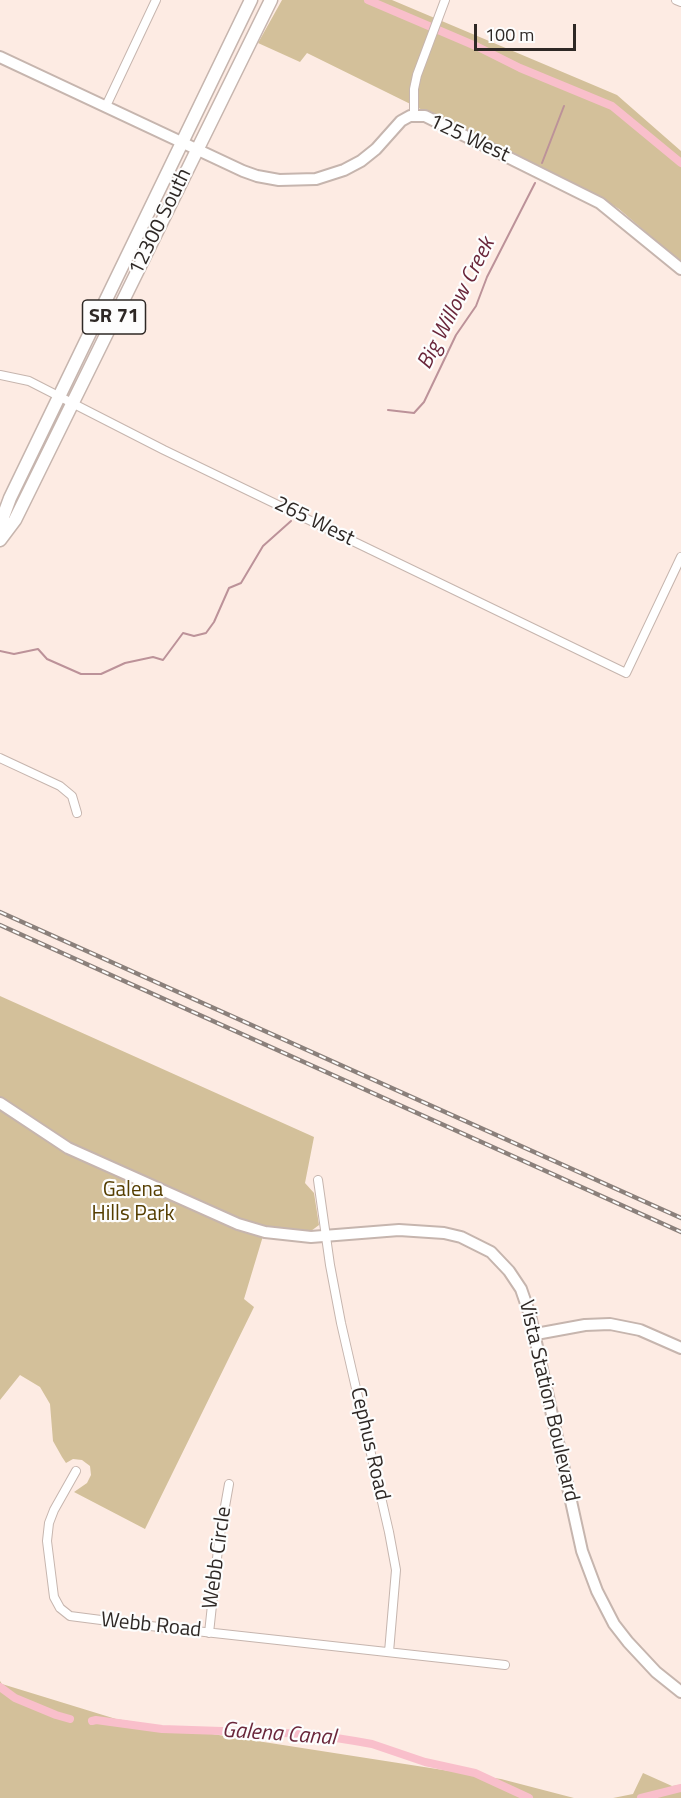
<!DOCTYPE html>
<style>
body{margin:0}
#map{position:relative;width:681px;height:1798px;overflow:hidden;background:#fdebe3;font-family:"Titillium Web",sans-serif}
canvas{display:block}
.scale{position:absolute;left:474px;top:24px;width:102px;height:27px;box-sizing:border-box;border:3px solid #2e2825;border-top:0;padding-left:8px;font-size:18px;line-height:21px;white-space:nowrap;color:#2e2825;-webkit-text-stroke:4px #fdfdfd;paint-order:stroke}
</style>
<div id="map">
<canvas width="681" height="1798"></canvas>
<div class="scale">100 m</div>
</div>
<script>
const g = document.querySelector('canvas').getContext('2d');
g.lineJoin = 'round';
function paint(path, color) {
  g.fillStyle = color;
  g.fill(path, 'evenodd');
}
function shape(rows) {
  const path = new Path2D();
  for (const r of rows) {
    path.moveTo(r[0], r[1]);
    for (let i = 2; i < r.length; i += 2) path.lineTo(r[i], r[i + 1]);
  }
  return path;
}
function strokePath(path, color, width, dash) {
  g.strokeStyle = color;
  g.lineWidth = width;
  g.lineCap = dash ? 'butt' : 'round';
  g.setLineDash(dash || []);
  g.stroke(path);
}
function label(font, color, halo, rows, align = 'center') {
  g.font = font + ' "Titillium Web",sans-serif';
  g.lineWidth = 4.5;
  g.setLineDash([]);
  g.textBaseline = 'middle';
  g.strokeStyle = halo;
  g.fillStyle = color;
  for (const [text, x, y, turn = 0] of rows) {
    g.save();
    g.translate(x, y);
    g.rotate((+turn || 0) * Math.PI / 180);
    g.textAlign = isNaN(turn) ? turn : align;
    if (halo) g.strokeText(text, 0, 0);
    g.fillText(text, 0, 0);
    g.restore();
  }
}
paint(shape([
 [282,0,392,0,617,95,681,151,681,262,619,209,603,199,307,53,300,62,258,43],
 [0,996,314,1137,305,1183,314,1193,319,1225,311,1231,266,1226,244,1299,254,1307,145,1529,74,1492,87,1483,91,1475,90,1466,82,1460,73,1459,66,1463,62,1457,53,1441,50,1404,40,1387,20,1375,0,1400],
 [0,1681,2,1684,116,1719,501,1779,574,1798,0,1798],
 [643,1773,672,1786,681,1785,681,1798,613,1798,633,1794]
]), '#d3c09a');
strokePath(shape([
 [542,163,564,106],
 [388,410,414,413,424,402,456,335,476,306,487,277,535,183],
 [0,651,14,654,38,649,47,659,81,674,101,674,125,663,153,657,163,660,183,633,194,636,206,633,214,622,229,588,241,583,263,546,291,521]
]), '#bc9299', 2);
strokePath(shape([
 [368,0,478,47,520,68,612,106,681,163],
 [0,1687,15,1698,56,1715,70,1719],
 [92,1721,96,1720,162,1729,311,1734,355,1741,372,1744,425,1762,475,1773,529,1798],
 [641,1798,681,1788]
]), '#f9bfcb', 8);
const minor = shape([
 [676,0,681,2],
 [106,106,156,0],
 [414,116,414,89,417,75,445,0],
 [0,375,29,381,164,450,626,673,681,557],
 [0,758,60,786,72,796,77,813],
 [318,1180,330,1265,341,1323,389,1532,396,1570,389,1652],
 [76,1471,54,1510,49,1523,47,1541,54,1597,60,1608,70,1616,132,1624,505,1665],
 [209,1633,219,1540,229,1484]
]);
const tertiary = shape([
 [0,1103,68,1148,238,1224,265,1232,311,1237,399,1230,444,1233,461,1237,491,1252,509,1271,521,1289,530,1315,582,1551,597,1591,614,1624,628,1642,656,1672,681,1692],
 [536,1334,585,1325,610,1324,640,1330,681,1348]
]);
const secondary = shape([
 [0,57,243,171,257,176,279,180,316,179,344,170,361,161,376,149,401,121,410,116,425,116,600,203,681,269]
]);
const primary = shape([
 [0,525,10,498,251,0],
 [0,540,15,520,271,0]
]);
strokePath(minor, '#c6b5ae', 10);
strokePath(tertiary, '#c6b5ae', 14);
strokePath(secondary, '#c6b5ae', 14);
strokePath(primary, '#c6b5ae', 15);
strokePath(minor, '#fff', 8);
strokePath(tertiary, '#fff', 10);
strokePath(secondary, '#fff', 10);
strokePath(primary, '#fff', 12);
const rail = shape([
 [0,912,681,1218],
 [0,925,681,1232]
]);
strokePath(rail, '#8b807b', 4.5);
strokePath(rail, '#fdfdfd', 2, [7]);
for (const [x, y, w] of [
 [114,317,63]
]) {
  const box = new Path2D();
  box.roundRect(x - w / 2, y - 17, w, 34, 4.5);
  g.fillStyle = '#fdfdfd';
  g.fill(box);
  strokePath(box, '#2e2825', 1.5);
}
label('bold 20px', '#2e2825', null, [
 ["SR 71",114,317]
]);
label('21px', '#2e2825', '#fdfdfd', [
 ["125 West",469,139,25],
 ["12300 South",161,222,-64],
 ["265 West",314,522,26],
 ["Vista Station Boulevard",548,1401,77],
 ["Cephus Road",369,1444,77],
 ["Webb Circle",218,1558,-82],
 ["Webb Road",151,1626,6]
]);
label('21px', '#553e00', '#fdfdfd', [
 ["Galena",133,1191],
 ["Hills Park",133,1215]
]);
label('italic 22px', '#6a273b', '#fdfdfd', [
 ["Big Willow Creek",457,304,-63],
 ["Galena Canal",279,1735,4]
]);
</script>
